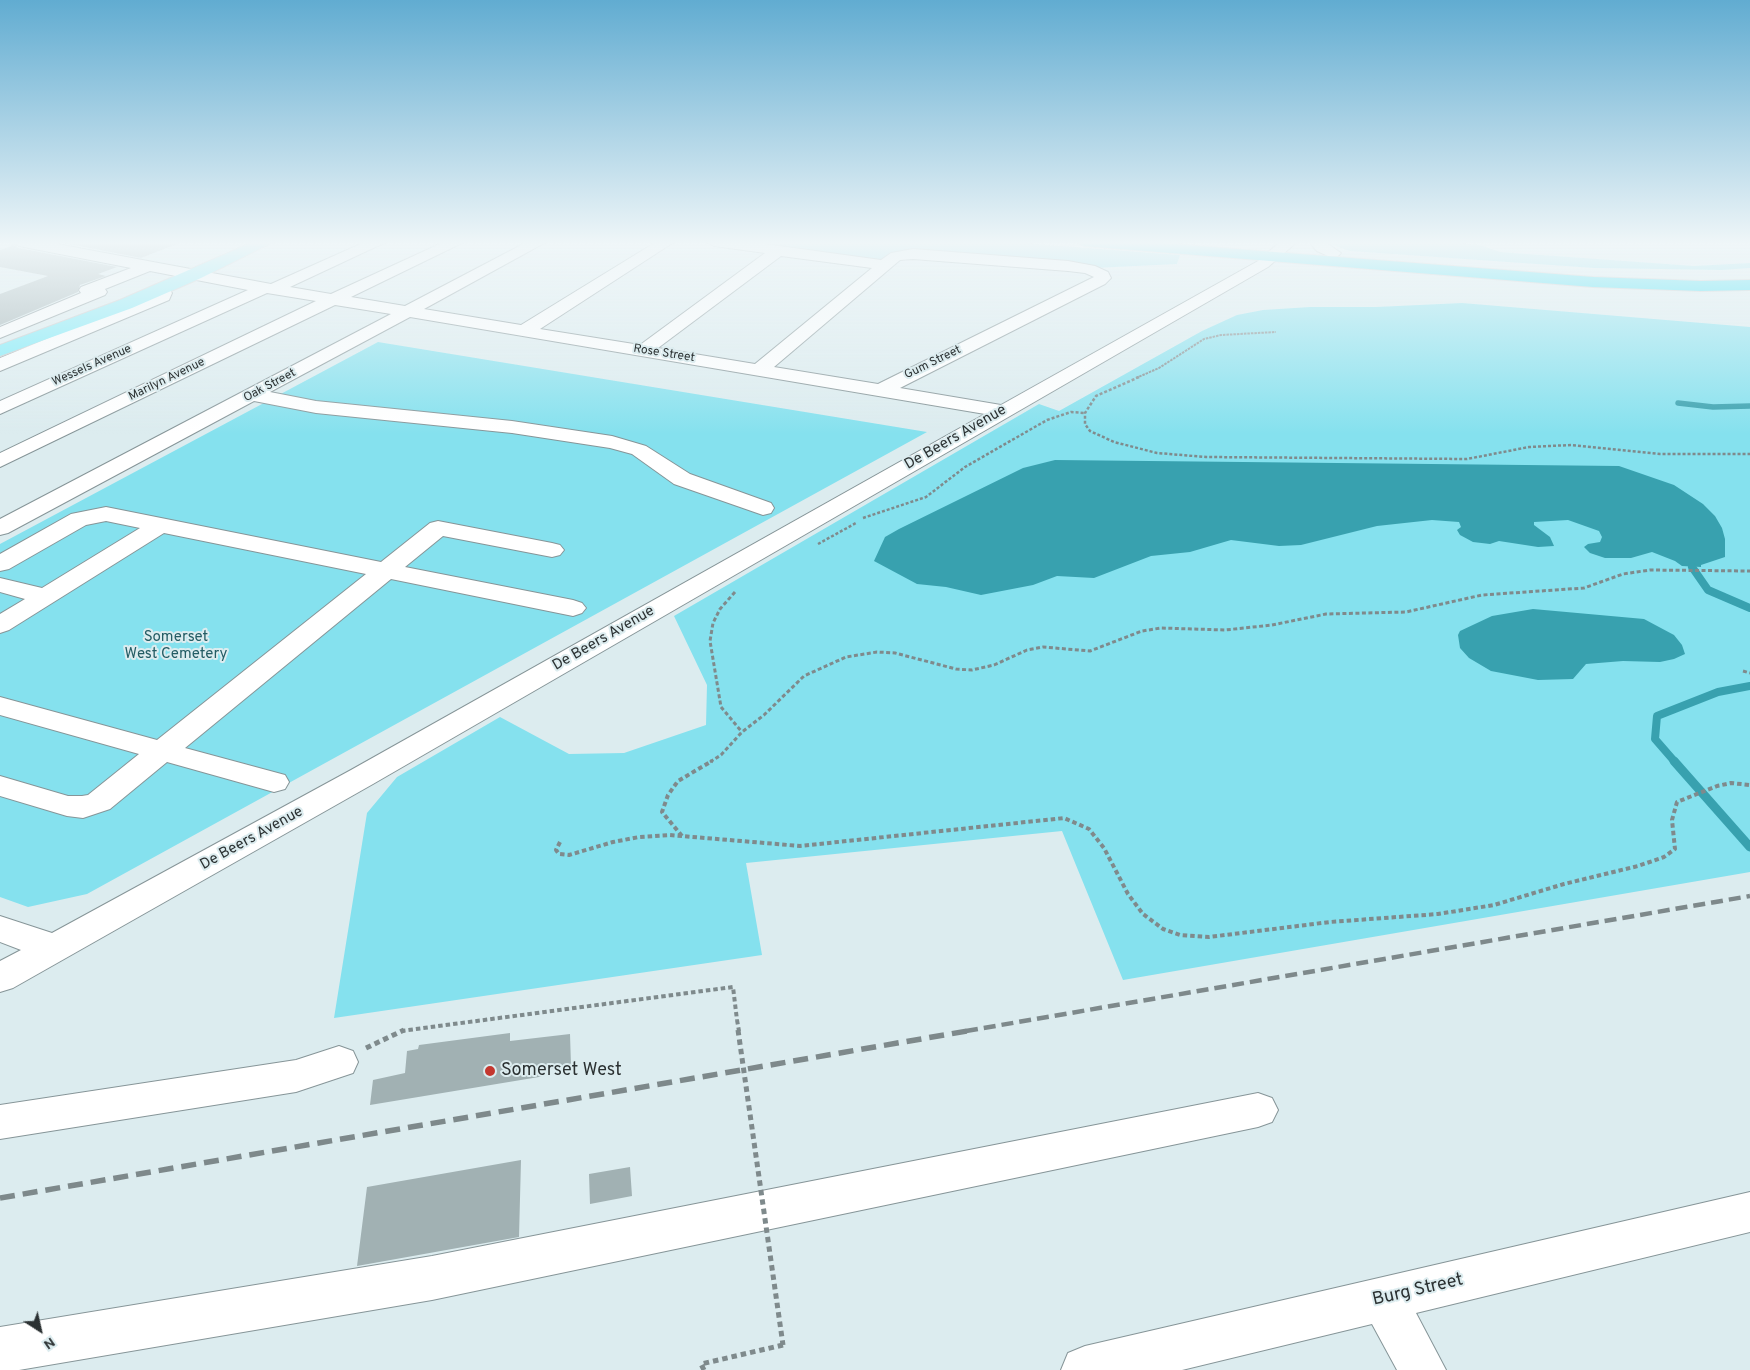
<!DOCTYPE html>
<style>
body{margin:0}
#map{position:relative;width:1750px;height:1370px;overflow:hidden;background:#dcecef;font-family:Overpass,sans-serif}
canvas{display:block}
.north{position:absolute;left:15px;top:1305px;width:50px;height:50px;-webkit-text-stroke:4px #dcecef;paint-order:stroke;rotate:145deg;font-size:14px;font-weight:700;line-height:20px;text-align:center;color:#2b3132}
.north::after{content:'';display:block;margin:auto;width:18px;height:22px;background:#2b3132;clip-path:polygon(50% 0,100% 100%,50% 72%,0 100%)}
</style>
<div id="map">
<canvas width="1750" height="1370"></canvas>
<div class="north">N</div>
</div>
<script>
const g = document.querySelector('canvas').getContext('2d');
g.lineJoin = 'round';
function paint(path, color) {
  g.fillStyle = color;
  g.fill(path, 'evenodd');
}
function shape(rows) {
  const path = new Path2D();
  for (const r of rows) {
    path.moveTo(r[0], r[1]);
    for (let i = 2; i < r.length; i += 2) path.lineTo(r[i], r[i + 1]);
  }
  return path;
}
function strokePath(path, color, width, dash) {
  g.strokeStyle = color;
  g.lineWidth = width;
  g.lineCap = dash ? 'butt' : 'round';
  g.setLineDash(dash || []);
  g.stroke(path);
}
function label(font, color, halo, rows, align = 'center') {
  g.font = font + ' Overpass,sans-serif';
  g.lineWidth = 4;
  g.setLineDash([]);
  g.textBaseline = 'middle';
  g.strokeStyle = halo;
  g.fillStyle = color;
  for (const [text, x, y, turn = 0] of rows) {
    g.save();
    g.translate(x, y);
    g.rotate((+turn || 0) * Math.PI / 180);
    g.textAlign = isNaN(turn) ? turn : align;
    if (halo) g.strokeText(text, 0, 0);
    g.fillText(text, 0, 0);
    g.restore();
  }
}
paint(shape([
 [736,242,1009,242,1180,255,1177,264,1094,268,900,251,877,262],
 [1325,242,1444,242,1480,245,1500,252,1694,266,1750,263,1750,268,1722,270,1594,268,1350,251],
 [1462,303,1750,327,1750,872,1123,980,1062,831,746,863,762,955,334,1018,367,813,397,777,500,717,569,754,624,753,706,725,707,685,674,616,1039,404,1059,411,1202,331,1237,315,1263,310,1310,307,1376,307],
 [378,342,927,432,87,894,28,907,0,897,0,544]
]), '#85e1ee');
paint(shape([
 [1055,460,1619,466,1674,485,1703,504,1715,516,1722,528,1725,539,1725,557,1701,565,1701,567,1682,566,1675,561,1652,552,1631,558,1605,558,1590,553,1584,547,1588,544,1600,542,1602,537,1599,531,1568,520,1534,522,1534,525,1550,537,1554,546,1538,547,1499,541,1490,544,1473,542,1460,535,1457,530,1461,527,1459,522,1432,520,1377,526,1301,545,1279,546,1231,540,1190,552,1151,556,1094,578,1057,576,1033,585,981,595,946,587,917,584,874,561,885,537,899,529,1023,468],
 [1533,609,1644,619,1674,635,1682,645,1685,654,1674,659,1660,662,1623,661,1586,664,1573,679,1538,680,1491,671,1469,658,1460,648,1458,635,1460,631,1492,616]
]), '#38a1af');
strokePath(shape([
 [1678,403,1713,407,1750,406]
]), '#38a1af', 5.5);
strokePath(shape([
 [1692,567,1708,590,1750,608],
 [1675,762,1655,739,1657,716,1718,692,1750,686]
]), '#38a1af', 8);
strokePath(shape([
 [1674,761,1750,847]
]), '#38a1af', 9);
paint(shape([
 [59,242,176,242,177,244,141,258],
 [11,243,19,248,117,267,98,274,106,276,80,285,78,292,0,325,0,294,48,276,0,267,0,250,11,246],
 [510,1033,510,1041,570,1034,571,1066,545,1070,545,1076,370,1105,373,1080,405,1073,407,1051,418,1049,419,1045],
 [521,1160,519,1237,357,1266,367,1187],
 [630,1167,632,1196,590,1204,589,1174]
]), '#a1b1b3');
const minor = shape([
 [12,242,46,242,271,284,365,242,386,242,290,287,331,294,444,242,464,242,351,297,405,306,527,242,546,242,424,309,521,325,656,242,674,242,540,329,640,345,765,253,714,246,707,242,750,242,881,260,891,253,913,249,1068,261,1095,266,1108,272,1111,278,1105,284,900,388,1001,405,1258,261,1280,242,1297,242,1268,267,373,784,13,988,0,992,0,961,21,950,0,942,0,916,52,933,351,770,985,414,410,317,270,392,316,401,512,421,612,436,646,446,690,474,771,503,774,508,771,513,763,515,674,484,632,454,610,448,512,433,316,413,254,401,8,533,0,535,0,519,391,314,335,305,0,467,0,453,316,301,267,293,0,414,0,401,248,290,150,271,105,289,107,292,105,295,0,338,0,327,81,293,79,290,81,287,131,268,19,246,12,242],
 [781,256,872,268,755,364,658,348,781,256],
 [913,259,1068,271,1085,273,1094,277,878,384,774,367,900,260,913,259],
 [1309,242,1325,242,1341,253,1338,256,1328,256,1317,251,1309,242],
 [161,284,167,286,172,293,169,300,0,371,0,358,156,294,153,289,161,284],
 [106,507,381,562,430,523,438,521,552,543,560,545,564,550,560,555,552,557,443,536,405,567,573,600,582,603,586,608,582,613,573,616,391,579,185,748,285,775,289,782,285,789,274,792,167,762,110,809,83,818,67,816,0,796,0,776,68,796,82,796,88,795,139,754,0,715,0,697,157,740,366,574,164,533,9,630,0,633,0,614,25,599,0,592,0,578,42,588,140,528,106,521,86,525,9,569,0,571,0,554,71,514,106,507],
 [339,1046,353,1051,358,1062,353,1073,296,1092,0,1139,0,1105,296,1060,339,1046],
 [1258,1093,1272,1098,1278,1110,1272,1122,1258,1127,432,1300,19,1370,0,1370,0,1327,432,1256,1258,1093],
 [1750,1192,1750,1232,1416,1313,1446,1370,1397,1370,1372,1324,1182,1370,1061,1370,1068,1353,1085,1346,1750,1192]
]);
const major = shape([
 [253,242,273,242,201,278,132,308,0,356,0,345,120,300,253,242]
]);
const highway = shape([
 [1077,242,1147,242,1593,277,1701,281,1750,280,1750,290,1701,291,1593,287,1084,246,1077,242]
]);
strokePath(minor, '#869598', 2);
strokePath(major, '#c8c9ca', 2);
strokePath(highway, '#c8c9ca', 2);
strokePath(shape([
 [1136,378,1159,368,1204,339,1221,335,1276,332]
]), '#7f8a8c', 2, [2.5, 1]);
strokePath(shape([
 [1139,377,1096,396,1085,413,1085,424,1090,431,1114,442,1157,453,1206,457,1467,459,1529,447,1571,445,1660,454,1750,454],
 [863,518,926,497,965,467,1047,420,1071,412,1085,413],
 [818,544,856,523]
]), '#7f8a8c', 2.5, [3, 2]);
strokePath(shape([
 [735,592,720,609,713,623,710,641,721,707,742,732],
 [1743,671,1750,673],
 [710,762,721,755,742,732,764,715,804,676,846,657,877,652,895,653,956,669,972,670,994,665,1027,650,1043,647,1090,651,1142,631,1161,628,1225,630,1272,625,1326,614,1406,612,1482,595,1584,588,1623,574,1650,570,1750,571]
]), '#7f8a8c', 3, [4, 2.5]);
strokePath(shape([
 [682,836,662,812,668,795,678,781,712,761],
 [560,842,556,850,559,854,569,855,613,842,639,837,670,835,800,846,1064,818,1089,829,1104,848,1128,894,1143,914,1163,929,1180,935,1209,937,1330,922,1438,914,1494,905,1564,884,1638,866,1664,857,1675,849,1672,820,1677,802,1717,786,1731,783,1750,785],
 [401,1031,733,987,737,1020]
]), '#7f8a8c', 4, [4.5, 3]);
strokePath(shape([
 [366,1048,404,1030],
 [704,1370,701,1364,783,1345]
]), '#7f8a8c', 5, [5.5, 4]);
paint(minor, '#fff');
paint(major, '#7aebf8');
paint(highway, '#21def4');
strokePath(shape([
 [966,1031,1750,896]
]), '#7e898b', 4.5, [12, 6]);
strokePath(shape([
 [0,1198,973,1030]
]), '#7e898b', 5.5, [15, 8]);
strokePath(shape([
 [737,1020,739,1031]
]), '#7f8a8c', 4, [4.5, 3]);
strokePath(shape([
 [738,1030,783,1345]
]), '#7f8a8c', 5, [5.5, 4]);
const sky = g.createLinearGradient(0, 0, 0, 434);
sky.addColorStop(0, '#61acd1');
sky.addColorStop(0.56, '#eff6f8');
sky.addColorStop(1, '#eff6f800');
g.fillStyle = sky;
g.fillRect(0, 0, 1750, 434);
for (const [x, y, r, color] of [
 [490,1071,6,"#c4372f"]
]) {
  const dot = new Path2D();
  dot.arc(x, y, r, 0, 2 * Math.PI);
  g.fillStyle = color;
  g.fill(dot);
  strokePath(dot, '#dcecef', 2);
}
label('12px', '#2b3132', '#dcecef', [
 ["Rose Street",664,354,9],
 ["Gum Street",933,363,-26],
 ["Wessels Avenue",92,366,-24],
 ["Marilyn Avenue",167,380,-26],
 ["Oak Street",270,386,-28]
]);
label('15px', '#2b3132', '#dcecef', [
 ["De Beers Avenue",956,438,-30],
 ["De Beers Avenue",604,639,-30],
 ["De Beers Avenue",252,839,-29]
]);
label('15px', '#235c64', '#dcecef', [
 ["Somerset",176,638],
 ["West Cemetery",176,655]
]);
label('18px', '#2b3132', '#dcecef', [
 ["Somerset West",501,1071]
], 'left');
label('18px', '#2b3132', '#dcecef', [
 ["Burg Street",1418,1291,-13]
]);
</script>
